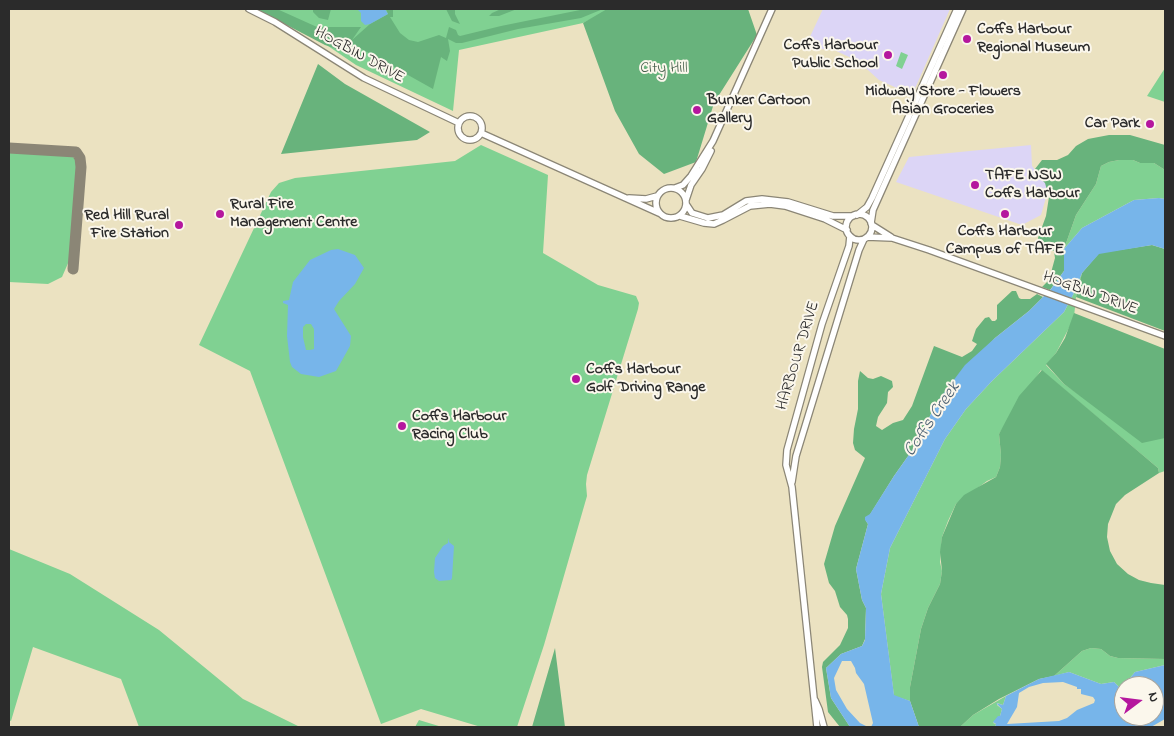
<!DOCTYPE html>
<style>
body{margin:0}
#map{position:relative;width:1174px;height:736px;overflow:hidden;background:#ebe2c1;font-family:"Indie Flower",sans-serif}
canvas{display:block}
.frame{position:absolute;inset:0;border:10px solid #2b2b2b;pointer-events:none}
.north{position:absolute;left:1114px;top:676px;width:50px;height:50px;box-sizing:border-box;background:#fbf7ec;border:1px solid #a8a59f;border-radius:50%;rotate:75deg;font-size:14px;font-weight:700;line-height:20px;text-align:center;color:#2b2b2b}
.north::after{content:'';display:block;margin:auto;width:18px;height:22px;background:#b5179e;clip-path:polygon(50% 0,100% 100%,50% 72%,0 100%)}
</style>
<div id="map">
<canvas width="1174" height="736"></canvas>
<div class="frame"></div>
<div class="north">N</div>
</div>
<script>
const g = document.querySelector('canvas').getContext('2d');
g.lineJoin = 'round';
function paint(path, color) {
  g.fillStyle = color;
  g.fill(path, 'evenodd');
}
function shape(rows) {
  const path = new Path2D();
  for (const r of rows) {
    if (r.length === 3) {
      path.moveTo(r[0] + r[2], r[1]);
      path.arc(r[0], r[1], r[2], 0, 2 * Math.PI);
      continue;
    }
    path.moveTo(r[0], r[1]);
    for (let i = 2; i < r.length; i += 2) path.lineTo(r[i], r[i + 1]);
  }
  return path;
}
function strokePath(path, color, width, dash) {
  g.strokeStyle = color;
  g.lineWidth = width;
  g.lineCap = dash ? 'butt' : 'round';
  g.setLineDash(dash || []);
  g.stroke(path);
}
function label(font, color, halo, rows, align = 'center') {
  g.font = font + ' "Indie Flower",sans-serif';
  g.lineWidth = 4;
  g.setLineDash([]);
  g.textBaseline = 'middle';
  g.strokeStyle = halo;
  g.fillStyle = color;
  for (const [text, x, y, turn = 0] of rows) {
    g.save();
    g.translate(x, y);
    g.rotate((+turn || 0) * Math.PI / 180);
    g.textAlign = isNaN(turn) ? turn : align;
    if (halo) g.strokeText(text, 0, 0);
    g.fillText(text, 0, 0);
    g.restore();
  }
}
paint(shape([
 [823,9,950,9,913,93,908,93,879,80,858,61,834,50,821,49,807,43],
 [1031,145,1032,166,1049,187,1041,215,1022,225,896,182,909,157]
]), '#dcd5f6');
paint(shape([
 [264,9,612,9,583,23,459,50,453,111,356,65,306,31],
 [901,52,908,55,902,69,896,66],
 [1165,68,1165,102,1147,96],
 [481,145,548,175,543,253,598,285,636,296,639,303,638,309,587,475,586,484,587,496,544,645,517,727,481,727,421,709,381,724,250,371,199,345,271,192,279,183,295,178,455,161],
 [9,153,68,154,71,155,76,160,77,169,69,261,62,277,48,284,9,282],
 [1119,160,1133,160,1140,163,1154,163,1165,170,1165,199,1159,198,1134,200,1082,228,1064,249,1076,215,1096,184,1101,166,1109,162],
 [1082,273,1076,297,1074,317,1070,326,1056,353,1046,365,1064,384,1094,405,1161,438,1165,438,1165,471,1159,473,1158,468,1041,370,999,434,1001,455,1000,467,996,477,987,481,956,504,948,521,942,537,940,562,942,571,940,584,928,608,921,629,910,687,910,701,894,696,881,594,890,548,945,439,966,409,992,381,1064,312,1073,295],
 [9,549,70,574,159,630,243,699,300,727,139,727,121,679,33,647,11,721,9,720],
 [1091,648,1101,649,1110,656,1118,658,1165,659,1165,665,1135,672,1121,689,1114,682,1101,684,1069,672,1054,676,1082,651],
 [1006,696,1003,705,997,703,997,705,1002,709,1000,716,993,723,996,724,995,727,960,727,973,715],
 [419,720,442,727,415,727]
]), '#80d192');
paint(shape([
 [256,9,277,9,317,27,361,27,352,40,370,24,388,14,386,9,393,9,393,17,390,17,400,33,409,40,418,42,439,35,446,38,449,27,456,30,458,35,460,36,501,26,585,9,603,9,581,18,518,29,462,43,456,43,448,39,450,51,447,61,441,57,433,89,349,42,340,50,325,45],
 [313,9,331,9,328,20,319,18,313,12],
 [446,9,455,9,455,14,460,24,452,21],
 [501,9,517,9,499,16,489,16,492,13],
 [607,9,748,9,757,35,714,103,696,162,664,174,639,154,615,111,583,23],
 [318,64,345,84,430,132,417,140,281,154],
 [1109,135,1130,135,1165,145,1165,170,1154,163,1140,163,1133,160,1119,160,1109,162,1101,166,1096,184,1076,215,1064,249,1064,271,1050,290,1042,287,1049,280,1055,258,1054,251,1047,250,1041,247,1038,238,1046,216,1049,197,1045,183,1036,174,1035,169,1042,160,1057,160,1068,155,1076,146,1088,139],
 [1152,245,1165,249,1165,331,1076,297,1082,273,1099,253],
 [1012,291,1016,291,1019,298,1021,299,1030,299,1037,294,1043,297,1029,311,995,338,935,405,918,442,894,476,866,521,868,524,856,569,862,600,866,608,865,639,862,646,841,654,826,668,831,698,850,727,840,727,828,712,822,667,823,662,840,645,848,628,848,619,847,615,840,607,835,591,829,583,824,564,835,526,865,458,855,450,853,443,854,429,858,409,858,381,860,371,868,378,873,379,881,376,892,381,893,387,888,392,887,403,878,417,876,426,882,430,893,423,903,420,912,406,934,346,962,357,972,351,977,344,972,341,976,329,985,318,989,317,992,321,995,321,997,319,997,305],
 [1074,313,1165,349,1165,438,1142,443,1064,384,1046,364,1056,353,1065,338],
 [1042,370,1158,468,1159,473,1125,495,1116,504,1108,524,1107,537,1110,551,1117,564,1128,574,1139,580,1151,583,1165,585,1165,659,1118,658,1110,656,1101,649,1091,648,1082,651,1054,676,1039,679,999,699,973,715,960,727,919,727,910,701,910,687,921,629,928,608,940,584,942,571,940,552,942,537,956,504,964,495,996,477,1000,467,1001,455,999,434,1019,396],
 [555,648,565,727,532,727]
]), '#68b37c');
paint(shape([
 [357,9,385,9,388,14,370,24,365,25,361,21,361,13],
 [1159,198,1165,199,1165,249,1152,245,1099,254,1082,273,1073,295,1064,312,992,381,966,409,945,439,890,548,881,594,894,695,910,701,919,727,871,727,873,723,864,684,856,673,855,668,851,661,842,661,834,678,836,690,847,709,860,723,868,727,850,727,831,698,826,668,841,654,862,646,865,640,866,608,862,600,856,569,868,524,865,520,865,517,870,514,894,476,918,442,935,405,965,365,995,338,1029,311,1051,289,1064,271,1064,249,1082,228,1134,200],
 [338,249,355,255,364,268,355,284,339,301,334,309,351,336,350,346,336,371,319,377,301,374,292,367,290,362,287,336,288,305,283,303,283,301,289,300,293,282,310,260,331,250],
 [306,324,311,324,314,329,314,349,310,350,306,350,303,337,303,327],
 [448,538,449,542,454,546,452,578,451,580,439,581,435,578,434,572,435,558,443,546,448,543],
 [1165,665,1165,719,1151,727,995,727,996,724,993,722,998,716,1000,716,1002,709,996,703,1003,705,1006,696,1039,679,1069,672,1101,684,1114,682,1121,689,1135,672],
 [1063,682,1077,687,1077,689,1081,689,1081,694,1093,697,1095,700,1094,703,1077,710,1067,718,1059,721,1007,724,1017,707,1019,693,1029,687,1043,683],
 [1124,686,1154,686,1154,716,1124,716]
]), '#77b5ea');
strokePath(shape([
 [9,148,76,152,80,158,81,167,73,269]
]), '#8b8676', 11);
const secondary = shape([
 [249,9,275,22,364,78,459,123],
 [470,128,12],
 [481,133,659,213],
 [671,203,15],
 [675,188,683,185,691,176,713,141,772,9],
 [629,198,646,199,657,196],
 [686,200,691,185,702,169,711,151],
 [686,204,692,213,708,218,723,215,746,201,762,199,788,202,833,216,853,216],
 [859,227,13],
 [857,215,867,207,872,198,957,9],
 [680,216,704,223,714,224,723,220,750,206,770,204,785,206,825,219,847,230],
 [871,223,873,210,963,9],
 [872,225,891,237],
 [867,237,892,238,929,250,1165,336],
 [792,482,796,456,859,250,864,239],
 [815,700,819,709,824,727],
 [817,727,792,487,786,465,787,450,822,324,849,246,850,236]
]);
strokePath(secondary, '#8b8676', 8);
strokePath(secondary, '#fff', 5.5);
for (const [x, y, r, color] of [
 [967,39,5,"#b5179e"],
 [888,55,5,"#b5179e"],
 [943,75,5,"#b5179e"],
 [697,110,5,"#b5179e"],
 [1150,124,5,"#b5179e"],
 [975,185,5,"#b5179e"],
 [220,214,5,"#b5179e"],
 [1005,214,5,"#b5179e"],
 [179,225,5,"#b5179e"],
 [576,379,5,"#b5179e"],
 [402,426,5,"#b5179e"]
]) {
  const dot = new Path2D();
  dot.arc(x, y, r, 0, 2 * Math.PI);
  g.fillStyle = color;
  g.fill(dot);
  strokePath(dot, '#fbf7ec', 2);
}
label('bold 16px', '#2b2b2b', '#fbf7ec', [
 ["Coffs Harbour",977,30],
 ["Regional Museum",977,48],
 ["Coffs Harbour",878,46,"right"],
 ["Public School",878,64,"right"],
 ["Midway Store - Flowers",943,92,"center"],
 ["Asian Groceries",943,110,"center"],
 ["Bunker Cartoon",707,101],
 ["Gallery",707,119],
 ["Car Park",1140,124,"right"],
 ["TAFE NSW",985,176],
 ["Coffs Harbour",985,194],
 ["Rural Fire",230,205],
 ["Management Centre",230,223],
 ["Red Hill Rural",169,216,"right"],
 ["Fire Station",169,234,"right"],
 ["Coffs Harbour",1005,232,"center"],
 ["Campus of TAFE",1005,250,"center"],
 ["Coffs Harbour",586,370],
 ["Golf Driving Range",586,388],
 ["Coffs Harbour",412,417],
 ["Racing Club",412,435]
], 'left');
label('16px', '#2b2b2b', '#fbf7ec', [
 ["HOGBIN DRIVE",359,56,29],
 ["HOGBIN DRIVE",1090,294,20],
 ["HARBOUR DRIVE",799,356,-73]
]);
label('16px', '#445d4a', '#fbf7ec', [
 ["City Hill",664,69]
]);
label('italic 18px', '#465b6e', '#fbf7ec', [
 ["Coffs Creek",933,420,-56]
]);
</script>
